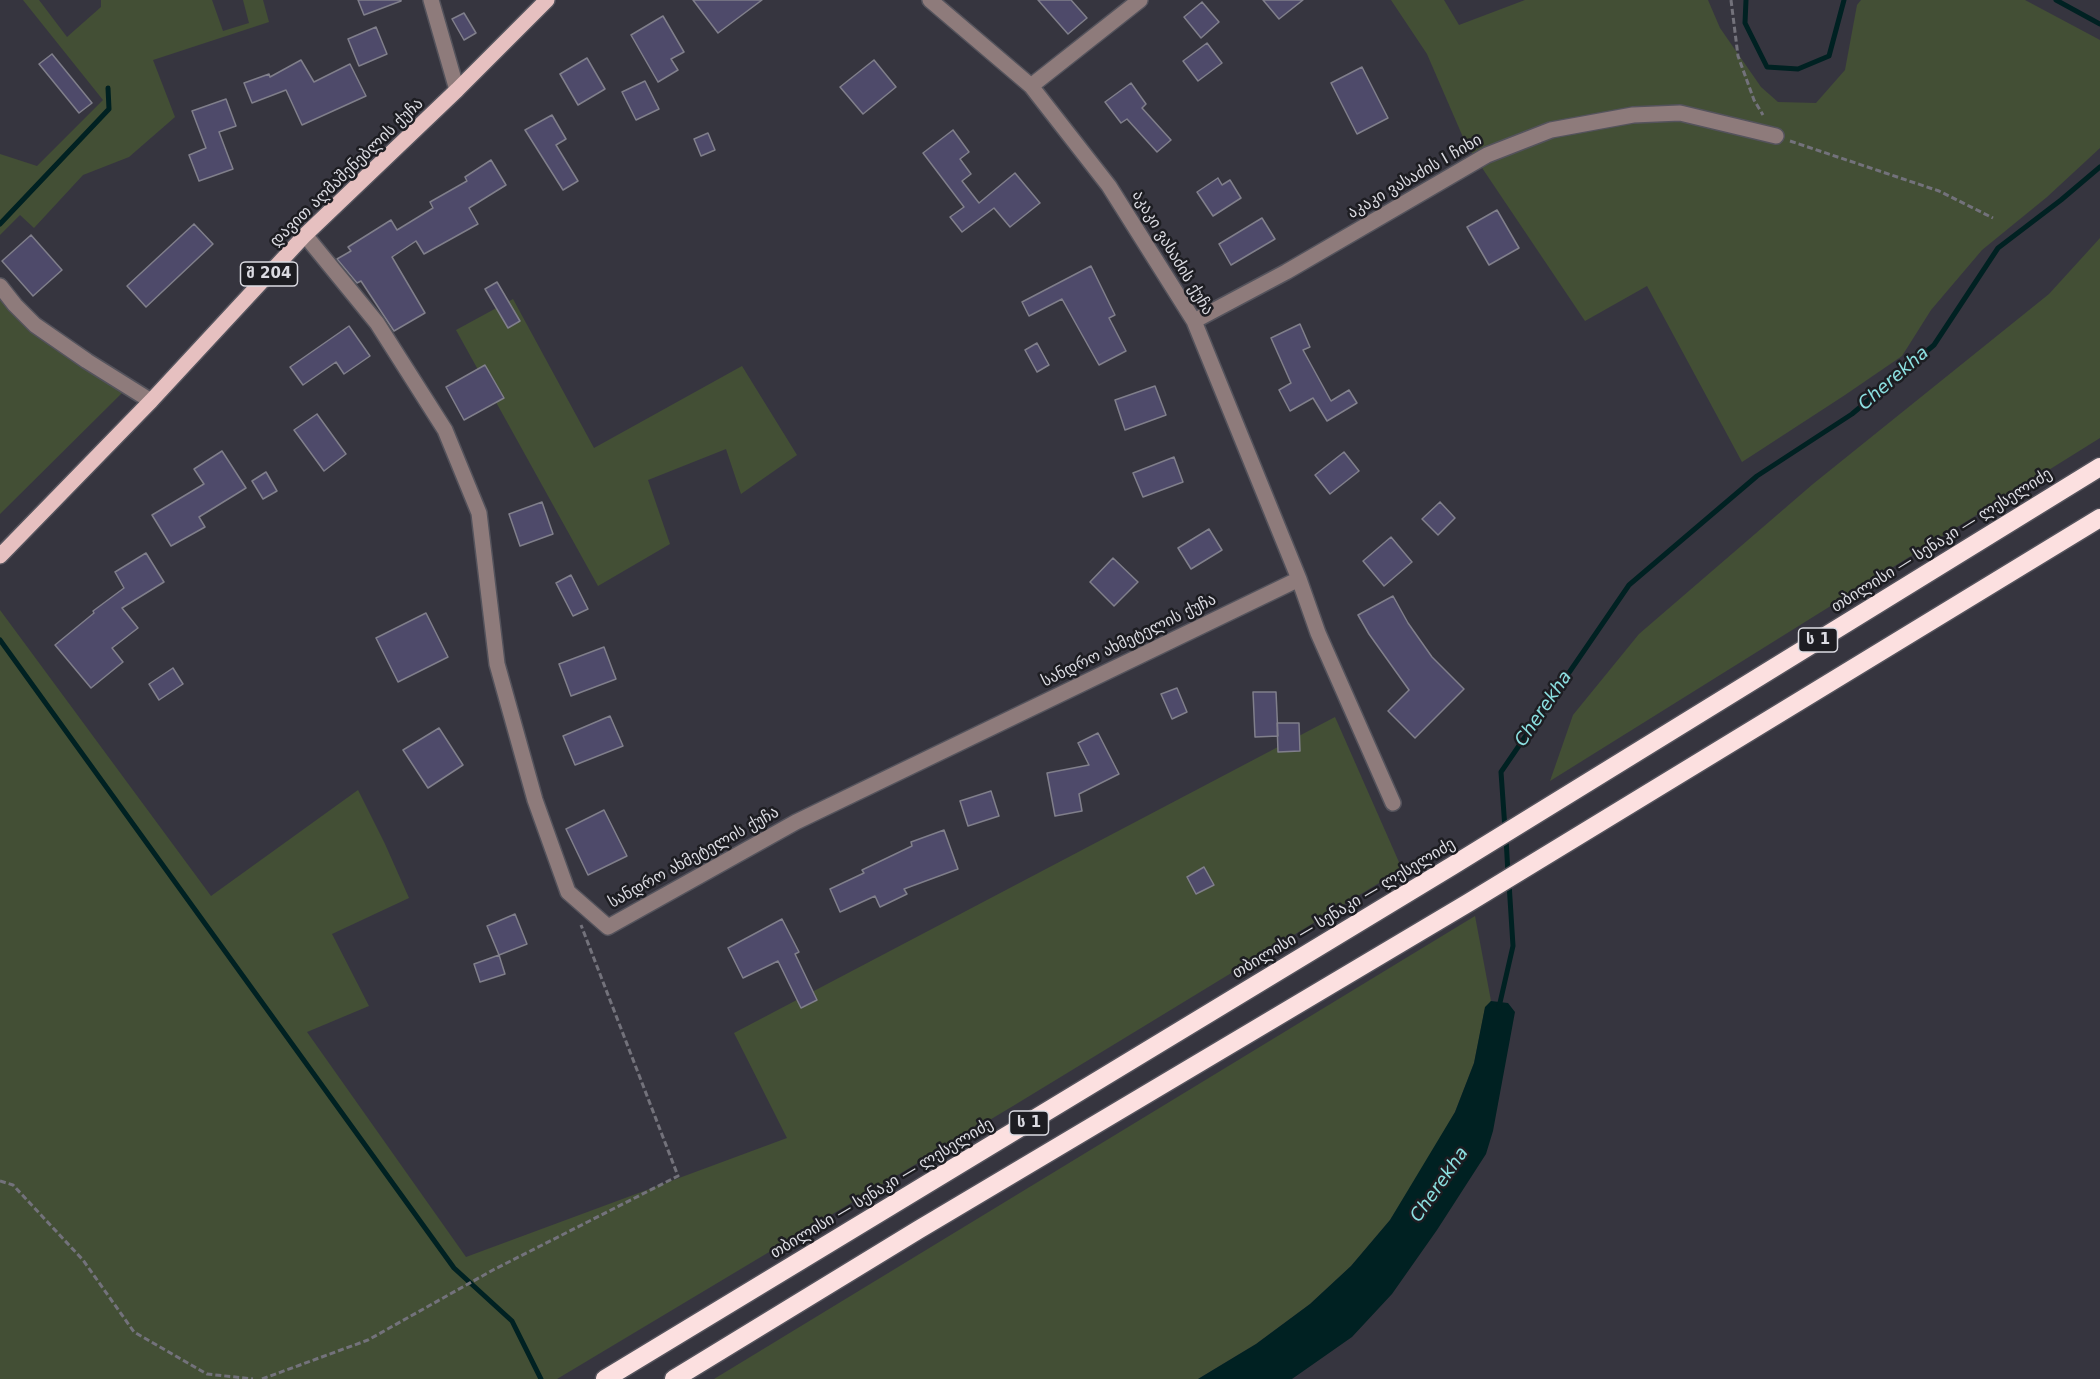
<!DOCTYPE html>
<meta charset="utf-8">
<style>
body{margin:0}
canvas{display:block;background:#36353f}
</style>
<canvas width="2100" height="1379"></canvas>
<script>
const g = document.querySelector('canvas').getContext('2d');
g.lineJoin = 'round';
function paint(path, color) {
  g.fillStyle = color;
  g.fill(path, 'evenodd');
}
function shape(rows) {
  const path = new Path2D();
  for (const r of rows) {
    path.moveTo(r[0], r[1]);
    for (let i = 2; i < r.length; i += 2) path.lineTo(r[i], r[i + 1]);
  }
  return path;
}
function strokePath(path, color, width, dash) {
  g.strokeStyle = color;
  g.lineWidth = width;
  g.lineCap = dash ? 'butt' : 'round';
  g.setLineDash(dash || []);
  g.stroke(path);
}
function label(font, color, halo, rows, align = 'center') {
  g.font = font + ' "DejaVu Sans","Noto Sans Georgian",sans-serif';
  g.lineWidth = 5;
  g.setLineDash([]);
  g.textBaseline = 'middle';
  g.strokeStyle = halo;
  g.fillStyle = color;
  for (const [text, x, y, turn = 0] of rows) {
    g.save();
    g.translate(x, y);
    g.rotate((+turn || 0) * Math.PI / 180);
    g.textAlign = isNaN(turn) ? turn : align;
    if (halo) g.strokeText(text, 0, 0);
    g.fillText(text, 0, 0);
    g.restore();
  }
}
paint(shape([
 [23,0,39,0,67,37,101,7,101,0,212,0,223,31,249,23,243,0,263,0,269,22,153,60,175,117,129,157,83,175,34,228,20,215,0,235,0,154,37,166,103,100],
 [1391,0,1444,0,1459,25,1525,0,1708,0,1720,28,1761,87,1778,102,1816,103,1845,70,1857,5,1861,0,2025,0,2100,40,2100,148,2047,197,1982,250,1931,310,1902,356,1845,395,1742,462,1647,286,1585,321,1466,144,1427,54],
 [2100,238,2100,438,1550,781,1573,715,1639,634,1813,484,2049,294],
 [0,296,26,328,124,391,0,514],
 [513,299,594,448,742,366,797,455,741,494,726,449,648,480,670,544,598,586,456,330],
 [0,610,211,896,358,790,385,844,409,898,332,934,369,1006,307,1032,466,1257,787,1138,734,1033,1335,717,1402,869,1013,1106,557,1379,0,1379],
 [1475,916,1491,1001,1485,1008,1474,1063,1455,1112,1426,1163,1390,1220,1351,1266,1310,1304,1256,1344,1198,1379,714,1379]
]), '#434f35');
paint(shape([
 [1491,1001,1508,1003,1515,1012,1493,1131,1486,1154,1437,1230,1392,1294,1352,1337,1292,1379,1198,1379,1256,1344,1310,1304,1351,1266,1390,1220,1455,1112,1474,1063,1485,1007]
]), '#002122');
strokePath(shape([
 [1746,0,1745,23,1767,67,1798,69,1829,56,1844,0],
 [2056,0,2100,24],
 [0,224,109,109,108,88],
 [0,640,454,1268,512,1321,541,1379],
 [1505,829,1501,772,1629,585,1757,476,1852,414,1934,345,1998,248,2061,200,2100,167],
 [1506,838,1508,874],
 [1499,1007,1513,946,1509,883]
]), '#002122', 5);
const building = shape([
 [358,0,401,0,401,1,364,15,358,0],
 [693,0,762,0,718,33,693,0],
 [1038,0,1071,0,1087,18,1068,34,1038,0],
 [1263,0,1303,0,1279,19,1263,0],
 [1202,2,1219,22,1201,38,1184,17,1202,2],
 [464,13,476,33,464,40,452,19,464,13],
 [663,16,684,52,671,59,678,70,658,82,631,35,663,16],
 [376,27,387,54,359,66,348,39,376,27],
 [1207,43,1222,63,1198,81,1183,61,1207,43],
 [52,54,92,103,79,113,39,64,52,54],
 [587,58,605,89,578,105,560,74,587,58],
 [301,60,314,82,350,64,366,96,302,125,286,90,252,103,244,83,269,74,270,77,301,60],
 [874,60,896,87,863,114,840,87,874,60],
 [1362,67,1388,118,1357,134,1331,83,1362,67],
 [645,81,659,109,636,120,622,92,645,81],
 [1131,83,1146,104,1142,108,1171,140,1157,152,1127,119,1121,123,1105,102,1131,83],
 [226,99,236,126,219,132,233,169,199,181,189,155,206,148,192,111,226,99],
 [552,115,566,139,556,145,578,181,563,190,525,130,552,115],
 [953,130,969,152,960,159,971,174,962,181,979,203,1015,173,1040,203,1010,227,994,208,962,232,950,217,964,207,923,153,953,130],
 [708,133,715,150,701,156,694,139,708,133],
 [491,160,506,185,469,208,478,224,424,254,416,241,392,257,425,313,394,331,361,281,357,283,337,259,351,251,348,247,391,220,397,230,433,208,430,202,467,181,465,177,491,160],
 [1218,178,1222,185,1230,180,1241,198,1213,216,1197,192,1218,178],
 [1497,210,1519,248,1489,265,1467,227,1497,210],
 [1262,218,1275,239,1231,265,1219,244,1262,218],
 [194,224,213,244,146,307,127,286,194,224],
 [31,235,62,270,33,296,2,261,31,235],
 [1091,266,1115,315,1109,318,1126,351,1099,365,1062,299,1029,316,1022,302,1091,266],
 [497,282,520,321,508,328,485,289,497,282],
 [1300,324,1310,347,1303,350,1331,401,1349,390,1357,403,1327,421,1313,398,1290,411,1279,390,1291,383,1271,338,1300,324],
 [349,326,370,356,344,374,336,362,303,385,290,367,349,326],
 [1037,343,1049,365,1037,372,1025,350,1037,343],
 [485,365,504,398,464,420,446,387,485,365],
 [1155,386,1166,415,1125,430,1115,400,1155,386],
 [317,414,346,454,324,471,294,430,317,414],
 [222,451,246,488,199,517,205,527,171,546,152,515,204,484,194,469,222,451],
 [1344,452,1359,471,1330,494,1315,475,1344,452],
 [1174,457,1183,482,1143,497,1133,473,1174,457],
 [266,472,277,491,263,499,252,481,266,472],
 [542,502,553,534,520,546,509,514,542,502],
 [1440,502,1455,518,1438,535,1422,519,1440,502],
 [1209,529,1222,550,1191,569,1178,548,1209,529],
 [1391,537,1412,562,1384,586,1363,561,1391,537],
 [146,553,164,582,122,608,138,628,112,648,123,662,91,688,55,645,94,613,93,611,124,588,115,572,146,553],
 [1113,558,1138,582,1114,606,1090,582,1113,558],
 [571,575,588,609,573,616,556,583,571,575],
 [1393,596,1408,623,1432,657,1464,689,1415,738,1388,711,1409,690,1369,634,1358,615,1393,596],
 [426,613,448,657,398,682,376,638,426,613],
 [604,647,616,679,571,696,559,664,604,647],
 [173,668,183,684,159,700,149,684,173,668],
 [1177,688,1187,712,1172,719,1161,694,1177,688],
 [1253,692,1276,692,1278,736,1255,737,1253,692],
 [610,716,623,746,575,765,563,736,610,716],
 [1277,723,1299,723,1300,751,1278,752,1277,723],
 [439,728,463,765,428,788,403,750,439,728],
 [1098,733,1119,774,1079,794,1082,811,1055,816,1047,773,1089,765,1078,743,1098,733],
 [991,791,999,816,968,826,960,801,991,791],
 [604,810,627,856,588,875,566,829,604,810],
 [944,830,958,869,904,889,907,894,880,907,875,896,840,912,830,889,864,873,862,870,912,846,911,842,944,830],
 [1204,867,1214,885,1196,894,1187,877,1204,867],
 [515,914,527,944,499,955,487,926,515,914],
 [782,919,799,952,795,954,817,1000,801,1008,778,961,743,978,728,948,782,919],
 [499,955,505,974,480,982,474,964,499,955]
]);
paint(building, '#4e4a6a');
strokePath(building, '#807f8b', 1.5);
const minor = shape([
 [431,0,457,90],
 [930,0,1031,86,1109,186,1194,321,1299,579,1318,633,1393,803],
 [1031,86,1140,0],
 [305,235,377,323,445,430,479,513,497,664,535,800,568,892,608,927,796,822,1299,579],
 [0,286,15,305,35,325,87,361,151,401],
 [1194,321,1286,272,1487,155,1551,130,1633,115,1680,113,1776,136]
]);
const major = shape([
 [0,556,151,401,305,235,457,90,547,0]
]);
const highway = shape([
 [605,1379,1452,866,2100,467],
 [674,1379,918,1230,1468,903,2100,518]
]);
strokePath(minor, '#54535c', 18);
strokePath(major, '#54535c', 18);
strokePath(highway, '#54535c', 21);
strokePath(shape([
 [1731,0,1738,56,1754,100,1763,115],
 [1790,141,1939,191,1993,218],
 [0,1181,13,1185,83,1260,134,1332,207,1374,253,1379],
 [262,1379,368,1340,493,1270,678,1176,581,925]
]), '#73727b', 3, [6, 3]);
strokePath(minor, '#8e7b7b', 15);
strokePath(major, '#e6c0c0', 15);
strokePath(highway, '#fce0e0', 18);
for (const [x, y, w] of [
 [269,274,57],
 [1818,640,39],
 [1029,1123,39]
]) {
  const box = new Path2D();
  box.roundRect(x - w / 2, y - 12, w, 24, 4.5);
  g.fillStyle = '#1d1d22';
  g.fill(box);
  strokePath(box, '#dbdbe2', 1.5);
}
label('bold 15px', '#dbdbe2', null, [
 ["შ 204",269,274],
 ["ს 1",1818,640],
 ["ს 1",1029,1123]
]);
label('16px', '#dbdbe2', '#1d1d22', [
 ["დავით აღმაშენებლის ქუჩა",347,173,-44],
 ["აკაკი ვასაძის I ჩიხი",1415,177,-30],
 ["აკაკი ვასაძის ქუჩა",1172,253,59],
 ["თბილისი — სენაკი — ლესელიძე",1942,541,-32],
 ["სანდრო ახმეტელის ქუჩა",1129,641,-26],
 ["სანდრო ახმეტელის ქუჩა",694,858,-29],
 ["თბილისი — სენაკი — ლესელიძე",1344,909,-31],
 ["თბილისი — სენაკი — ლესელიძე",882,1189,-31]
]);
label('italic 18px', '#8ce1e2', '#1d1d22', [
 ["Cherekha",1894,379,-41],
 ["Cherekha",1544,709,-56],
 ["Cherekha",1440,1185,-55]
]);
</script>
